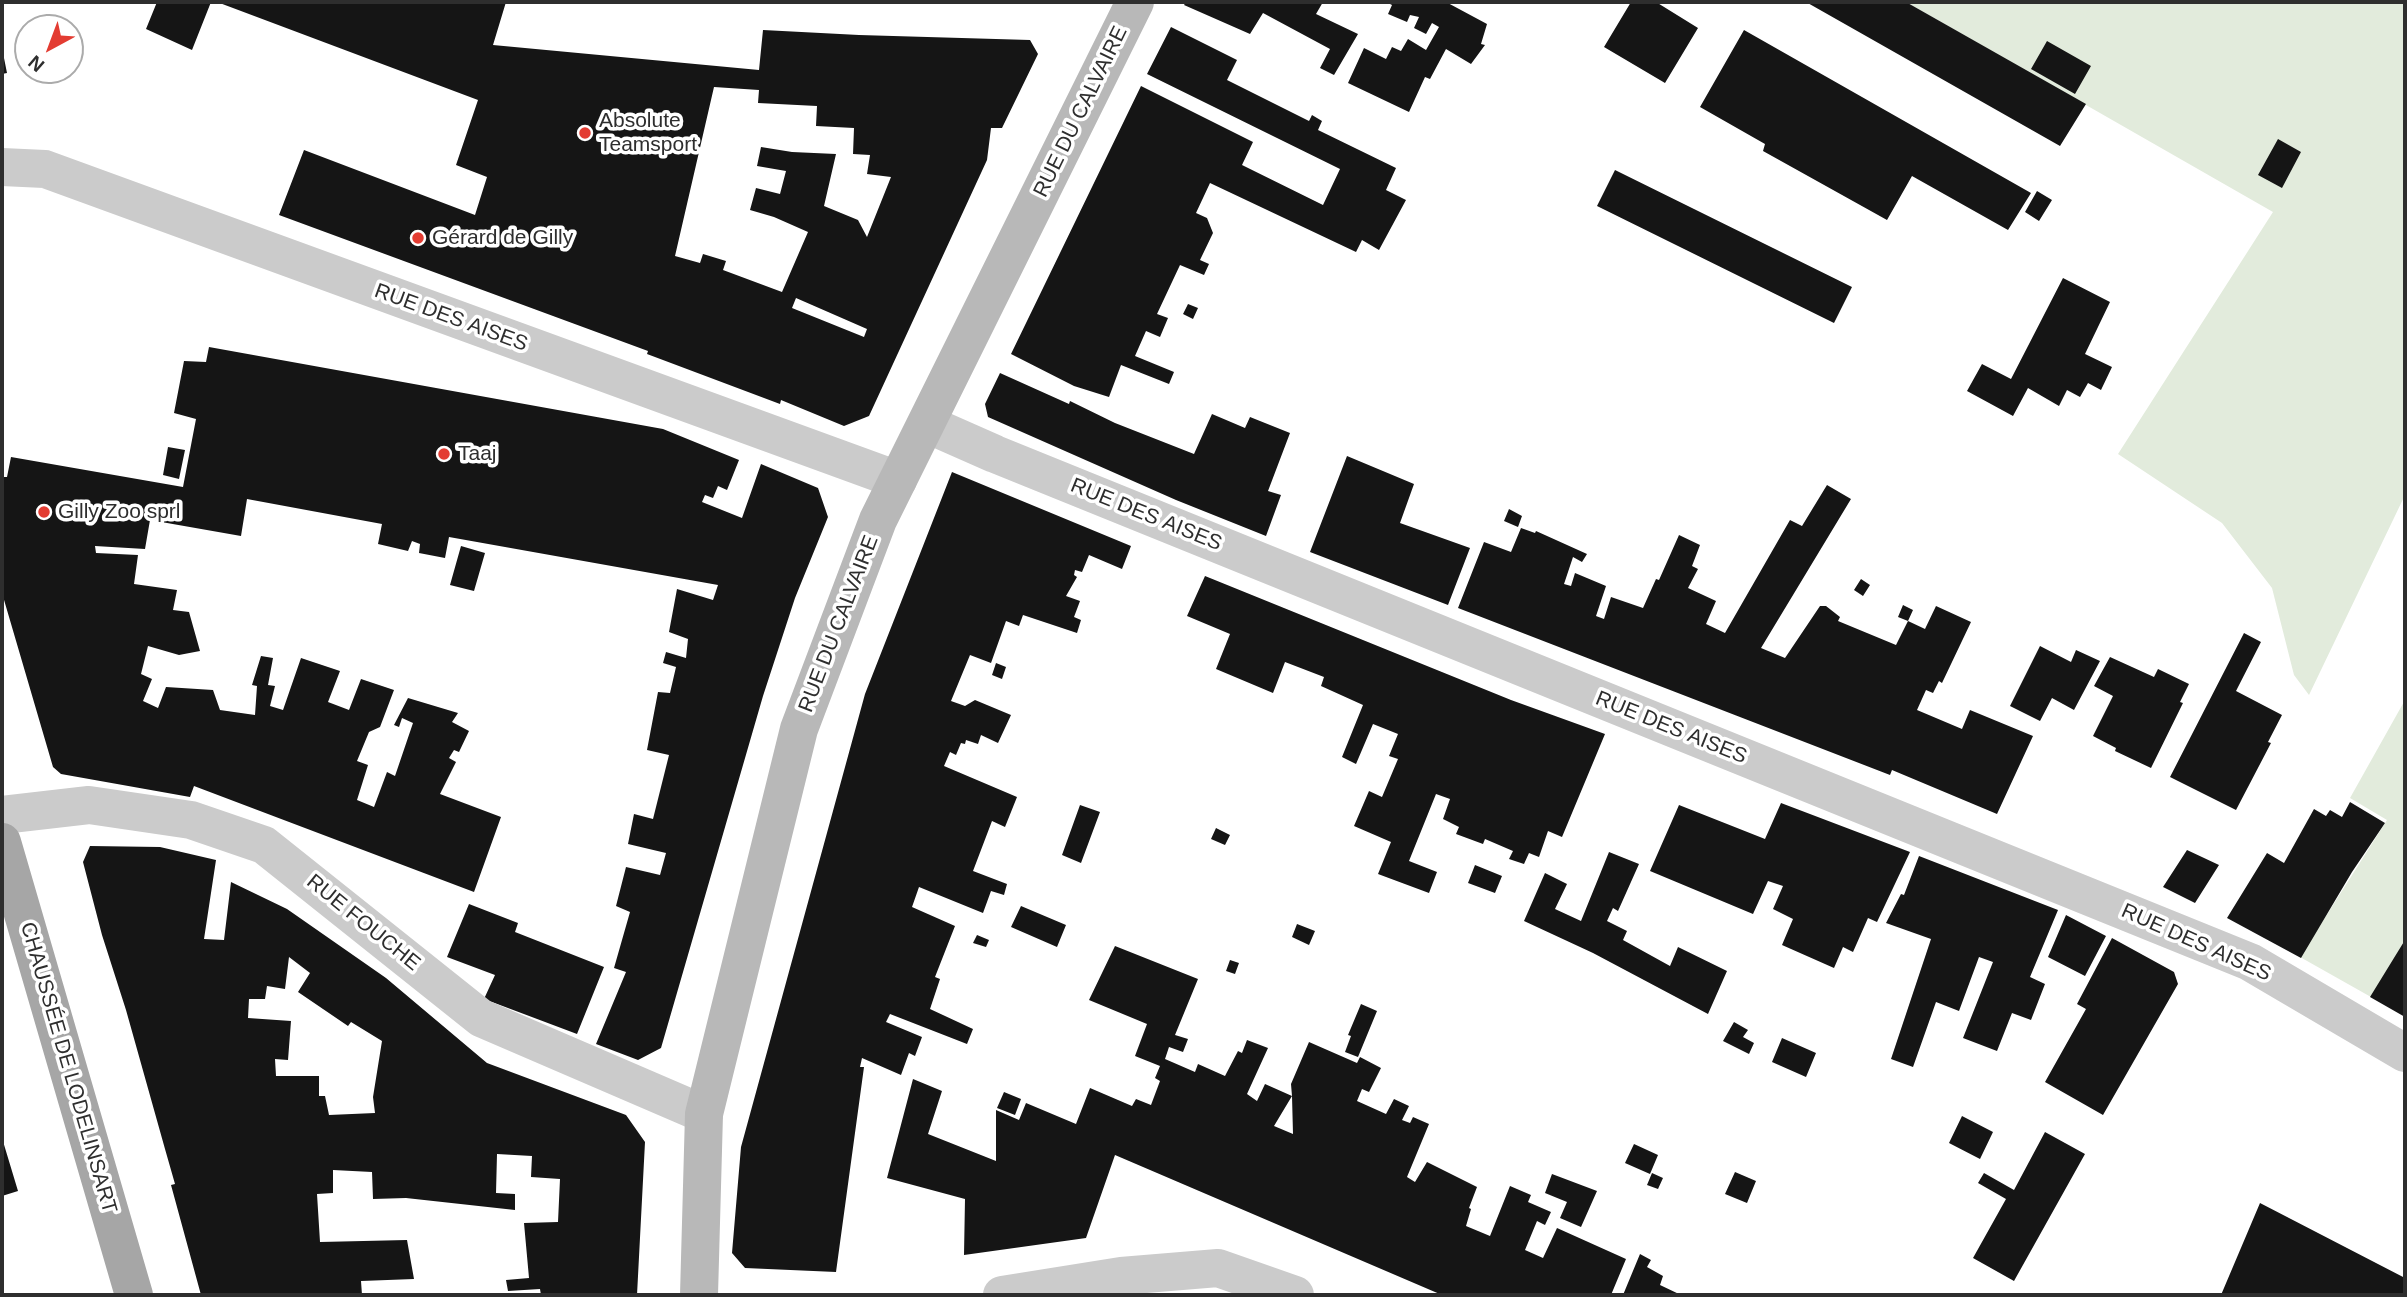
<!DOCTYPE html>
<meta charset="utf-8">
<style>
body{margin:0}
#map{position:relative;width:2407px;height:1297px;overflow:hidden;background:#fff;font-family:Helvetica,sans-serif}
canvas{display:block}
.frame{position:absolute;inset:0;border:4px solid #2e2e2e;pointer-events:none}
.north{position:absolute;left:14px;top:14px;width:70px;height:70px;box-sizing:border-box;background:#fff;border:2px solid #ababab;border-radius:50%;rotate:221deg;font-size:19px;font-weight:700;line-height:28px;text-align:center;color:#2e2e2e}
.north::after{content:'';display:block;margin:auto;width:24px;height:32px;background:#e33c32;clip-path:polygon(50% 0,100% 100%,50% 72%,0 100%)}
</style>
<div id="map">
<canvas width="2407" height="1297"></canvas>
<div class="frame"></div>
<div class="north">N</div>
</div>
<script>
const g = document.querySelector('canvas').getContext('2d');
g.lineJoin = 'round';
function paint(path, color) {
  g.fillStyle = color;
  g.fill(path, 'evenodd');
}
function shape(rows) {
  const path = new Path2D();
  for (const r of rows) {
    path.moveTo(r[0], r[1]);
    for (let i = 2; i < r.length; i += 2) path.lineTo(r[i], r[i + 1]);
  }
  return path;
}
function strokePath(path, color, width, dash) {
  g.strokeStyle = color;
  g.lineWidth = width;
  g.lineCap = dash ? 'butt' : 'round';
  g.setLineDash(dash || []);
  g.stroke(path);
}
function label(font, color, halo, rows, align = 'center') {
  g.font = font + ' Helvetica,sans-serif';
  g.lineWidth = 7;
  g.setLineDash([]);
  g.textBaseline = 'middle';
  g.strokeStyle = halo;
  g.fillStyle = color;
  for (const [text, x, y, turn = 0] of rows) {
    g.save();
    g.translate(x, y);
    g.rotate((+turn || 0) * Math.PI / 180);
    g.textAlign = isNaN(turn) ? turn : align;
    if (halo) g.strokeText(text, 0, 0);
    g.fillText(text, 0, 0);
    g.restore();
  }
}
paint(shape([
 [1906,2,2405,2,2405,495,2309,695,2294,675,2272,588,2222,523,2118,454,2273,212],
 [2405,700,2405,941,2371,997,2300,957,2387,820,2350,798]
]), '#e2ebdc');
paint(shape([
 [157,2,211,2,192,50,146,29],
 [217,2,506,2,493,45,759,70,763,30,859,35,1030,40,1038,54,1002,128,991,128,987,160,869,416,844,426,781,400,780,404,647,354,648,351,279,215,304,150,475,215,487,177,456,165,478,100],
 [714,87,759,90,758,103,817,106,816,126,854,128,853,154,870,155,867,174,891,177,867,237,858,220,824,206,836,154,792,152,761,147,757,166,786,171,780,194,756,188,750,210,774,217,808,232,782,292,723,270,726,261,703,254,700,263,675,256],
 [796,298,867,329,864,337,792,308],
 [1186,2,1323,2,1316,14,1358,34,1334,75,1320,68,1330,49,1263,13,1250,34,1184,5],
 [1391,2,1446,2,1487,24,1481,44,1485,45,1471,64,1446,49,1430,79,1425,77,1409,112,1348,83,1364,48,1386,59,1392,47,1401,51,1408,39,1426,50,1439,27,1432,23,1426,34,1414,28,1419,17,1410,15,1407,22,1388,14,1392,5,1390,4],
 [1631,2,1656,2,1698,28,1665,83,1604,47],
 [1806,2,1906,2,2086,104,2060,146],
 [1171,27,1237,60,1227,80,1309,121,1312,115,1322,121,1318,130,1396,168,1386,190,1406,200,1379,250,1362,240,1356,252,1210,183,1196,213,1207,218,1213,233,1200,260,1209,264,1204,275,1180,265,1157,314,1168,318,1160,337,1146,331,1135,356,1174,372,1169,384,1121,365,1109,397,1074,386,1011,354,1141,86,1253,142,1242,165,1323,205,1340,169,1147,74],
 [1744,30,2031,193,2008,230,1912,176,1887,220,1763,151,1765,144,1700,107],
 [2047,41,2091,66,2075,94,2031,69],
 [2,48,7,73,2,74],
 [2278,139,2301,152,2282,188,2258,175],
 [1615,170,1852,287,1834,323,1597,206],
 [2037,191,2052,200,2039,221,2025,212],
 [2063,278,2110,302,2085,354,2112,367,2101,390,2088,383,2080,397,2067,390,2059,406,2028,388,2013,416,1967,391,1982,364,2011,379],
 [1188,304,1198,308,1193,319,1183,314],
 [209,347,663,429,739,460,727,490,718,486,713,498,705,495,702,502,742,518,761,464,818,488,828,517,795,598,763,696,661,1048,638,1060,596,1044,626,972,614,968,630,912,616,906,626,867,660,875,666,853,628,844,634,814,653,819,669,755,647,750,658,692,670,693,676,667,663,663,666,652,686,658,688,639,669,632,677,589,713,600,718,585,449,537,445,558,419,553,420,544,412,541,408,551,378,544,382,524,247,499,241,536,150,520,145,549,95,546,96,553,138,555,134,584,177,590,173,610,189,612,200,651,179,655,148,646,141,674,152,679,143,701,158,708,166,687,213,690,220,710,255,715,257,686,252,685,261,656,273,658,268,685,275,686,270,706,283,710,301,658,340,671,328,702,349,710,361,679,394,690,380,727,369,732,357,761,368,765,357,800,374,807,387,772,395,776,413,723,402,718,399,727,394,725,408,698,458,713,452,722,469,731,459,752,454,750,449,758,456,762,440,794,501,817,474,892,194,786,190,797,61,774,53,767,2,593,2,477,7,477,11,457,183,487,196,419,174,413,184,361,206,362],
 [1000,373,1069,404,1070,401,1115,423,1194,454,1212,414,1245,428,1250,417,1290,433,1268,491,1281,495,1266,536,1176,500,988,417,985,404],
 [168,447,185,450,179,479,163,475],
 [1347,456,1414,484,1400,523,1470,548,1448,605,1310,552],
 [952,472,1131,546,1122,569,1089,555,1082,572,1075,570,1074,575,1077,577,1066,596,1080,601,1074,617,1081,620,1077,633,1023,615,1019,626,1006,621,991,663,970,655,951,701,965,706,975,700,1011,715,998,743,981,735,978,744,966,740,965,744,961,743,956,755,950,752,944,766,1017,797,1005,827,992,821,973,871,1007,884,1004,895,991,891,983,913,919,887,912,907,955,926,935,977,940,979,930,1009,973,1029,967,1044,890,1014,886,1022,922,1037,915,1056,909,1053,901,1075,862,1058,860,1067,864,1067,836,1272,745,1268,732,1253,741,1147,865,694],
 [1827,485,1851,499,1761,648,1785,658,1820,606,1826,606,1840,617,1838,621,1896,645,1908,621,1925,629,1936,606,1971,622,1942,683,1939,681,1933,693,1926,690,1917,710,1962,729,1970,710,2033,736,1997,814,1892,770,1890,775,1458,608,1484,542,1511,552,1521,528,1535,533,1536,531,1587,554,1582,562,1573,557,1564,584,1571,586,1575,573,1606,586,1596,616,1604,619,1611,597,1643,608,1656,579,1659,580,1679,535,1700,545,1692,566,1698,569,1688,588,1716,601,1706,624,1725,633,1790,520,1802,526],
 [1509,509,1522,516,1518,527,1504,521],
 [461,546,485,553,474,591,450,585],
 [1205,576,1511,700,1605,734,1562,837,1548,831,1539,857,1529,853,1524,864,1509,859,1513,851,1485,839,1483,844,1456,834,1459,827,1443,819,1450,799,1436,794,1409,861,1437,872,1429,893,1378,874,1391,842,1354,826,1369,791,1382,797,1398,759,1389,756,1398,734,1373,724,1356,764,1342,757,1363,705,1321,686,1324,677,1285,662,1273,693,1216,669,1230,634,1187,616],
 [1861,579,1870,585,1863,596,1854,590],
 [1903,605,1913,610,1908,621,1898,617],
 [2244,633,2261,642,2236,691,2282,715,2268,742,2271,743,2236,810,2170,777],
 [2040,646,2071,662,2076,650,2100,661,2074,710,2052,698,2040,721,2010,706],
 [2110,657,2154,677,2158,669,2189,684,2180,702,2183,703,2151,768,2115,751,2116,748,2093,736,2113,696,2094,686],
 [996,663,1006,667,1002,679,992,675],
 [2350,802,2385,823,2352,872,2301,958,2227,918,2267,853,2284,863,2314,809,2326,816,2330,810,2342,817],
 [1781,803,1910,852,1877,922,1868,918,1853,952,1843,947,1834,968,1782,945,1793,919,1773,909,1783,886,1768,881,1753,914,1650,871,1679,805,1765,839],
 [1080,805,1100,812,1081,863,1062,855],
 [1216,828,1230,835,1225,845,1211,839],
 [90,846,160,847,216,860,204,939,224,940,231,882,287,909,386,978,487,1063,626,1115,645,1142,637,1295,541,1295,540,1289,508,1291,506,1280,529,1278,524,1223,558,1222,560,1179,531,1177,532,1156,497,1154,496,1193,515,1194,515,1210,406,1198,373,1199,372,1172,333,1170,333,1193,317,1194,320,1242,407,1240,414,1279,361,1281,362,1295,201,1295,171,1185,175,1184,165,1149,126,1010,102,935,83,862],
 [289,957,310,973,298,992,348,1026,351,1022,382,1041,373,1097,375,1113,329,1115,325,1096,319,1096,319,1076,276,1076,275,1059,288,1060,291,1021,248,1018,249,999,265,999,267,986,285,989],
 [2187,850,2219,865,2195,903,2163,887],
 [1609,852,1639,864,1618,911,1613,908,1607,921,1627,931,1623,940,1670,966,1678,947,1727,971,1708,1014,1593,953,1524,921,1545,873,1567,884,1555,909,1581,921],
 [1919,856,2058,910,2030,977,2045,984,2031,1020,2012,1013,1997,1051,1963,1038,1993,962,1979,957,1959,1011,1936,1002,1913,1067,1891,1059,1931,939,1886,923,1901,894,1904,895],
 [1475,865,1502,876,1495,893,1468,883],
 [469,904,518,923,515,932,604,967,577,1034,484,999,495,975,447,957],
 [1021,906,1066,925,1057,947,1011,927],
 [2066,915,2106,936,2085,976,2048,957],
 [1297,924,1315,931,1309,945,1292,937],
 [977,935,989,940,986,947,973,943],
 [2112,938,2174,972,2178,984,2103,1115,2045,1082,2086,1009,2077,1004],
 [2405,940,2405,1017,2370,997],
 [1115,946,1198,979,1175,1035,1188,1039,1183,1052,1169,1047,1165,1059,1195,1072,1198,1064,1225,1076,1238,1051,1242,1053,1247,1040,1268,1048,1247,1094,1257,1101,1265,1084,1292,1096,1291,1084,1309,1042,1357,1063,1360,1057,1381,1068,1369,1092,1362,1089,1357,1101,1386,1114,1394,1099,1409,1106,1402,1120,1410,1123,1413,1117,1429,1124,1407,1177,1415,1182,1427,1162,1477,1187,1469,1208,1471,1209,1466,1226,1490,1236,1510,1186,1531,1195,1528,1202,1551,1212,1545,1225,1537,1221,1525,1250,1543,1258,1557,1228,1626,1259,1611,1295,1442,1295,1115,1155,1086,1238,964,1255,965,1199,887,1178,913,1079,942,1091,928,1134,996,1161,996,1110,1019,1120,1026,1103,1076,1124,1090,1088,1132,1106,1136,1099,1151,1105,1160,1081,1155,1078,1160,1066,1135,1056,1147,1024,1089,1000],
 [1292,1096,1293,1134,1274,1126],
 [1230,960,1239,963,1235,974,1226,971],
 [1361,1004,1377,1011,1358,1057,1345,1052,1351,1036,1348,1035],
 [1734,1022,1748,1030,1743,1037,1754,1043,1749,1054,1723,1041],
 [1782,1038,1816,1053,1806,1077,1772,1062],
 [1004,1092,1021,1099,1015,1115,997,1108],
 [1962,1116,1993,1132,1980,1159,1949,1143],
 [2045,1132,2085,1154,2014,1281,1973,1258,2006,1199,1978,1183,1984,1173,2014,1190],
 [2,1138,18,1191,2,1196],
 [1634,1144,1658,1155,1650,1174,1625,1163],
 [1735,1172,1756,1181,1747,1203,1725,1194],
 [1652,1173,1663,1178,1658,1189,1647,1185],
 [1552,1174,1597,1191,1581,1227,1560,1218,1567,1202,1545,1193],
 [2260,1203,2405,1278,2405,1295,2221,1295],
 [1640,1254,1651,1260,1647,1267,1663,1276,1660,1285,1681,1295,1623,1295]
]), '#151515');
strokePath(shape([
 [2,167,45,169,898,480],
 [927,424,995,454,2250,962,2405,1053],
 [2,815,89,805,191,820,264,845,481,1018,704,1114],
 [1002,1295,1121,1276,1218,1268,1295,1295]
]), '#cbcbcb', 38);
strokePath(shape([
 [699,1295,704,1114,799,729,878,520,1135,2]
]), '#b8b8b8', 38);
strokePath(shape([
 [2,842,134,1295]
]), '#a6a6a6', 38);
for (const [x, y, r, color] of [
 [585,133,7,"#e33c32"],
 [418,238,7,"#e33c32"],
 [444,454,7,"#e33c32"],
 [44,512,7,"#e33c32"]
]) {
  const dot = new Path2D();
  dot.arc(x, y, r, 0, 2 * Math.PI);
  g.fillStyle = color;
  g.fill(dot);
  strokePath(dot, '#fff', 2.5);
}
label('21px', '#2e2e2e', '#fff', [
 ["RUE DU CALVAIRE",1081,112,-64],
 ["RUE DES AISES",451,318,20],
 ["RUE DES AISES",1146,515,22],
 ["RUE DU CALVAIRE",839,624,-69],
 ["RUE DES AISES",1671,728,22],
 ["RUE FOUCHE",363,923,39],
 ["RUE DES AISES",2196,943,24],
 ["CHAUSSÉE DE LODELINSART",68,1068,74]
]);
label('21px', '#2e2e2e', '#fff', [
 ["Absolute",599,121],
 ["Teamsport",599,145],
 ["Gérard de Gilly",432,238],
 ["Taaj",458,454],
 ["Gilly Zoo sprl",58,512]
], 'left');
</script>
